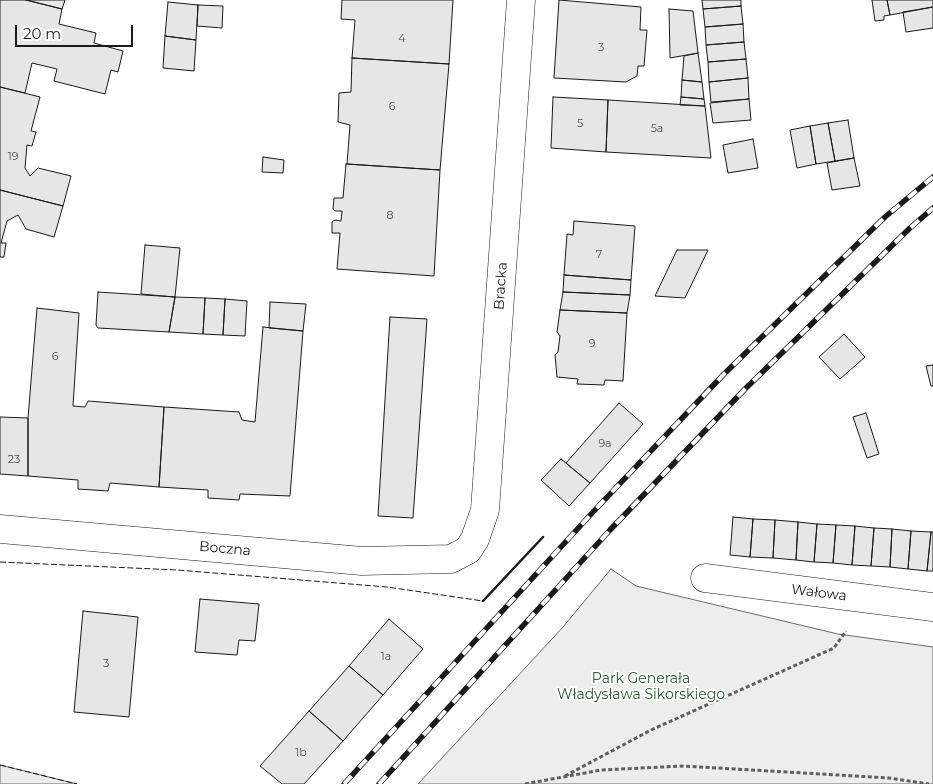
<!DOCTYPE html>
<meta charset="utf-8">
<style>
body{margin:0}
#map{position:relative;width:933px;height:784px;overflow:hidden;background:#fff;font-family:Montserrat,sans-serif}
canvas{display:block}
.scale{position:absolute;left:15px;top:25px;width:118px;height:22px;box-sizing:border-box;border:2px solid #1a1a1a;border-top:0;padding-left:6px;font-size:15px;line-height:18px;white-space:nowrap;color:#1a1a1a;-webkit-text-stroke:4px #fff;paint-order:stroke}
</style>
<div id="map">
<canvas width="933" height="784"></canvas>
<div class="scale">20 m</div>
</div>
<script>
const g = document.querySelector('canvas').getContext('2d');
g.lineJoin = 'round';
function paint(path, color) {
  g.fillStyle = color;
  g.fill(path, 'evenodd');
}
function shape(rows) {
  const path = new Path2D();
  for (const r of rows) {
    path.moveTo(r[0], r[1]);
    for (let i = 2; i < r.length; i += 2) path.lineTo(r[i], r[i + 1]);
  }
  return path;
}
function strokePath(path, color, width, dash) {
  g.strokeStyle = color;
  g.lineWidth = width;
  g.lineCap = dash ? 'butt' : 'round';
  g.setLineDash(dash || []);
  g.stroke(path);
}
function label(font, color, halo, rows, align = 'center') {
  g.font = font + ' Montserrat,sans-serif';
  g.lineWidth = 4;
  g.setLineDash([]);
  g.textBaseline = 'middle';
  g.strokeStyle = halo;
  g.fillStyle = color;
  for (const [text, x, y, turn = 0] of rows) {
    g.save();
    g.translate(x, y);
    g.rotate((+turn || 0) * Math.PI / 180);
    g.textAlign = isNaN(turn) ? turn : align;
    if (halo) g.strokeText(text, 0, 0);
    g.fillText(text, 0, 0);
    g.restore();
  }
}
const green = shape([
 [611,569,636,586,838,634,933,647,933,784,418,784,563,627,611,569],
 [0,765,77,784,0,784,0,765]
]);
paint(green, '#ededed');
strokePath(green, '#6a6a6a', 1);
const building = shape([
 [0,0,26,0,62,9,59,24,96,33,94,43,123,51,118,72,111,70,105,94,54,81,57,69,32,63,25,93,0,87,0,0],
 [26,0,65,0,62,9,26,0],
 [342,0,453,0,449,64,352,58,355,20,341,19,342,0],
 [559,0,641,7,640,30,647,30,644,66,638,66,637,76,626,82,554,78,559,0],
 [702,0,741,0,741,6,703,9,702,0],
 [872,0,887,0,890,15,884,16,884,20,875,21,872,0],
 [887,0,933,0,933,7,890,15,887,0],
 [168,2,198,5,196,40,165,36,168,2],
 [198,5,223,6,222,28,197,26,198,5],
 [741,6,743,24,705,27,703,9,741,6],
 [933,7,933,28,906,32,903,12,933,7],
 [669,9,693,11,698,53,670,58,669,9],
 [743,24,744,42,706,45,705,27,743,24],
 [165,36,196,40,194,71,163,68,165,36],
 [744,42,746,59,708,62,706,45,744,42],
 [698,53,702,82,682,80,684,56,698,53],
 [352,58,449,64,440,170,347,164,350,125,338,122,339,93,351,92,352,58],
 [746,59,748,78,709,82,708,62,746,59],
 [748,78,749,99,711,102,709,82,748,78],
 [682,80,702,82,704,99,681,97,682,80],
 [0,87,40,97,31,131,36,132,32,146,27,145,25,168,30,176,38,168,71,176,63,206,0,190,0,87],
 [553,97,608,100,606,152,551,148,553,97],
 [681,97,704,99,705,106,680,105,681,97],
 [749,99,751,120,713,123,710,103,749,99],
 [608,100,705,106,711,158,606,152,608,100],
 [848,120,854,158,835,161,828,123,848,120],
 [828,123,835,161,816,164,810,126,828,123],
 [810,126,816,164,797,168,790,130,810,126],
 [753,139,758,168,728,173,723,145,753,139],
 [263,157,284,160,283,173,262,172,263,157],
 [854,158,860,186,832,190,827,163,854,158],
 [346,164,440,170,434,276,337,269,340,233,332,233,332,222,335,220,341,221,342,211,335,211,333,209,334,198,343,198,346,164],
 [0,190,63,206,54,237,26,229,18,215,7,221,1,243,6,243,4,257,0,257,0,190],
 [574,221,635,226,631,280,564,275,567,234,573,235,574,221],
 [145,245,180,248,175,297,141,294,145,245],
 [677,250,708,250,685,298,655,296,677,250],
 [564,275,631,280,630,295,563,292,564,275],
 [98,292,175,297,169,332,98,328,96,325,98,292],
 [563,292,630,295,627,313,560,310,563,292],
 [175,297,205,298,203,334,169,332,175,297],
 [205,298,225,299,223,335,203,334,205,298],
 [225,299,247,301,245,336,223,335,225,299],
 [270,302,306,304,303,331,269,328,270,302],
 [37,308,79,313,73,406,85,407,88,401,164,407,159,487,110,483,108,491,78,489,78,480,28,476,28,418,37,308],
 [560,310,627,313,623,381,605,380,604,385,577,384,578,379,557,377,555,355,558,352,560,336,557,332,560,310],
 [390,317,427,319,413,518,378,516,390,317],
 [263,327,303,331,290,496,240,494,239,500,208,498,208,490,159,487,164,407,239,412,242,420,255,422,263,327],
 [844,334,865,357,840,379,819,357,844,334],
 [933,365,933,386,931,386,926,366,933,365],
 [619,403,643,424,590,483,566,463,619,403],
 [866,413,879,454,867,458,853,417,866,413],
 [0,417,28,418,28,476,0,474,0,417],
 [561,459,590,483,569,506,541,480,561,459],
 [733,517,753,519,750,557,730,555,733,517],
 [753,519,775,520,773,558,750,557,753,519],
 [775,520,798,522,796,560,773,558,775,520],
 [798,522,817,524,814,562,796,560,798,522],
 [817,524,836,525,833,563,814,562,817,524],
 [836,525,855,526,852,565,833,563,836,525],
 [855,526,874,528,871,566,852,565,855,526],
 [874,528,892,529,890,567,871,566,874,528],
 [892,529,911,531,908,569,890,567,892,529],
 [911,531,931,532,927,571,908,569,911,531],
 [931,532,933,532,933,571,927,571,931,532],
 [200,599,259,604,255,641,239,640,237,655,195,652,200,599],
 [83,611,138,617,129,717,74,712,83,611],
 [389,619,423,649,383,695,349,666,389,619],
 [349,666,383,695,343,741,309,711,349,666],
 [309,711,343,741,304,784,282,784,260,766,309,711]
]);
paint(building, '#e6e6e6');
strokePath(building, '#1a1a1a', 1);
const minor = shape([
 [0,529,362,561,451,559,468,550,475,539,485,510,521,0],
 [705,578,933,607]
]);
strokePath(minor, '#1a1a1a', 29);
strokePath(shape([
 [565,776,651,730,834,648,846,631],
 [525,784,601,770,683,766,889,778,929,784]
]), '#5f5f5f', 3, [4, 2.5]);
strokePath(minor, '#fff', 28);
const rail = shape([
 [344,784,593,512,724,374,885,217,933,177],
 [379,784,610,530,745,389,910,228,933,208]
]);
strokePath(rail, '#1a1a1a', 5.5);
strokePath(rail, '#fff', 4, [11]);
strokePath(shape([
 [0,562,177,570,387,587,483,601],
 [0,765,77,784]
]), '#1a1a1a', 1, [6, 2.5]);
strokePath(shape([
 [483,601,543,537]
]), '#1a1a1a', 2.5);
label('11px', '#4d4d4d', null, [
 ["4",402,39],
 ["3",601,48],
 ["6",392,107],
 ["5",580,124],
 ["5a",657,129],
 ["19",13,157],
 ["8",390,216],
 ["7",599,255],
 ["9",592,344],
 ["6",55,357],
 ["9a",605,444],
 ["23",14,460],
 ["1a",386,657],
 ["3",106,664],
 ["1b",301,753]
]);
label('14px', '#1a1a1a', '#fff', [
 ["Bracka",501,286,-86],
 ["Boczna",225,549,5],
 ["Wałowa",819,593,7]
]);
label('14px', '#2b5a34', '#fff', [
 ["Park Generała",641,679],
 ["Władysława Sikorskiego",641,695]
]);
</script>
